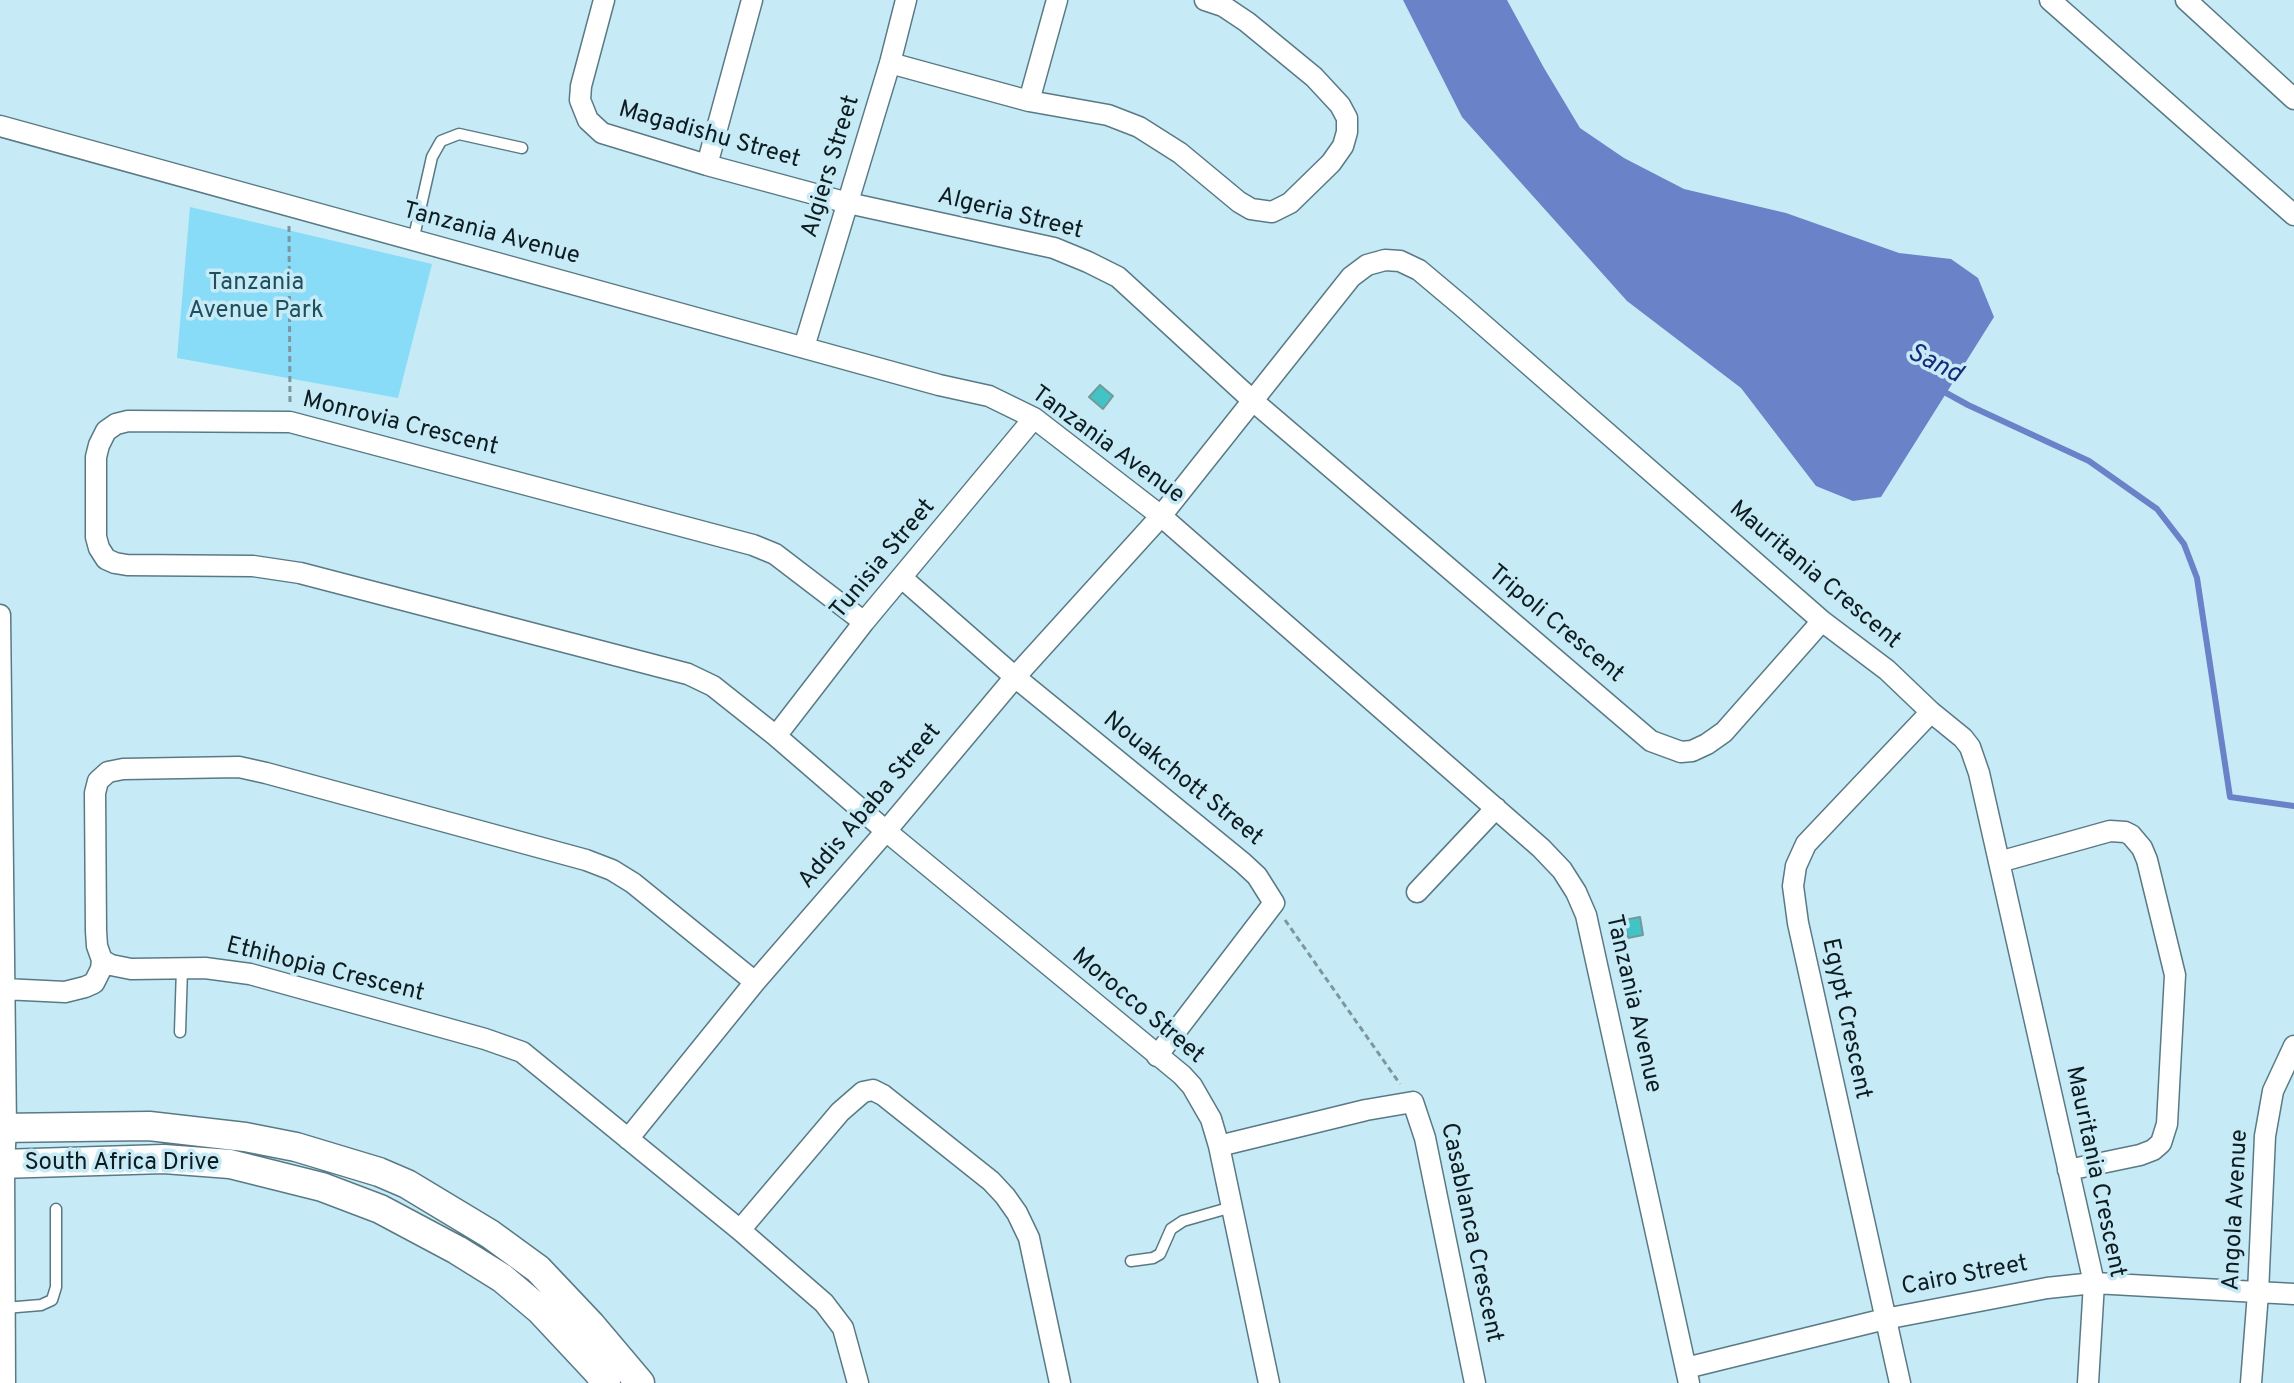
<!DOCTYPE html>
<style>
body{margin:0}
canvas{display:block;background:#c6eaf6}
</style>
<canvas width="2294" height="1383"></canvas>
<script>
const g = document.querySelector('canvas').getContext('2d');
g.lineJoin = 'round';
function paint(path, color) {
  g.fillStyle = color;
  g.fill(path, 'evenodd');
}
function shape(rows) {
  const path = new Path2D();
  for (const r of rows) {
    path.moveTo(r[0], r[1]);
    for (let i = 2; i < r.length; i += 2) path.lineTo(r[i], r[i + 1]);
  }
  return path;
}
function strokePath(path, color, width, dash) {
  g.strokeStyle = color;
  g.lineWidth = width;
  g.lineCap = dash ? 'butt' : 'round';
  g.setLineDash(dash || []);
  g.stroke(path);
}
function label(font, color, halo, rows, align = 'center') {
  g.font = font + ' Overpass,sans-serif';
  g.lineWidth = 7;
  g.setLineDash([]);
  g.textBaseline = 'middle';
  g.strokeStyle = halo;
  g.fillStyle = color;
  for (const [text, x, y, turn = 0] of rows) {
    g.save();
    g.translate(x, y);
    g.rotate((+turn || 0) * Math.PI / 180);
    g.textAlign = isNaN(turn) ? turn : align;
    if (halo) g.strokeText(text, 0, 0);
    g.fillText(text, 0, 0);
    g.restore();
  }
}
paint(shape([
 [190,207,432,264,398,398,177,358]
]), '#89dcf7');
paint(shape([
 [1403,0,1507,0,1544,68,1580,128,1624,158,1684,189,1786,213,1899,253,1951,259,1978,278,1994,317,1881,497,1853,501,1816,486,1741,388,1627,301,1462,117]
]), '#6982c8');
strokePath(shape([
 [1939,389,1968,405,2089,461,2157,509,2184,544,2197,578,2230,797,2294,806]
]), '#6982c8', 6);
const building = shape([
 [1100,385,1113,396,1103,409,1089,397,1100,385],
 [1640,917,1643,935,1628,938,1624,920,1640,917]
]);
paint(building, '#42c4c7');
strokePath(building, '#74999a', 2);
const lane = shape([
 [413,241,432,157,441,141,459,134,522,148],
 [180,1032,182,968],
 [1131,1261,1153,1258,1160,1254,1171,1229,1183,1221,1232,1207],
 [5,1308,41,1305,52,1300,56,1287,56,1209]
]);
const street = shape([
 [604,0,581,86,580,100,588,120,602,133,707,165,848,203,1054,248,1088,262,1118,277,1252,400,1651,741,1681,752,1692,751,1707,744,1724,732,1822,621],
 [2050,0,2294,215],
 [2186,0,2294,99],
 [890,63,1029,101,1108,115,1139,127,1180,153,1239,202,1251,209,1272,212,1290,203,1331,163,1343,146,1347,132,1347,118,1340,105,1314,77,1247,22,1223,6,1205,0],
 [1029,101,1057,0],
 [0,126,939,385,989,396,1034,418,1161,516,1541,848,1562,870,1576,892,1586,915,1689,1383],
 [707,165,752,0],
 [804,347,890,63,906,0],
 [902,578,1015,677,1243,863,1257,876,1274,903,1157,1056],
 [0,615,6,1128,4,1164,5,1383],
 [864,622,775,554,753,545,290,422,128,421,116,424,106,431,99,445,96,457,96,537,99,548,106,559,115,563,127,565,253,566,300,573,688,674,713,686,776,736,886,831,1182,1075,1192,1086,1211,1119,1219,1146,1269,1383],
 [776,736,864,622,1034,418],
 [1999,862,2110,831,2125,832,2131,835,2142,848,2147,860,2175,975,2167,1124,2161,1143,2153,1150,2140,1155,2068,1170],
 [1417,892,1496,808],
 [755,982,633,883,612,870,586,860,266,773,239,767,123,769,108,772,98,781,95,793,96,931,97,946,102,960,111,965,131,969,205,968,250,974,485,1039,522,1052,740,1230,824,1303,843,1328,858,1383],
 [4,989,65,992,85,987,94,983,101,969,102,960],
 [628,1139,755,982,886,831,1015,677,1161,516,1351,277,1367,265,1385,260,1400,261,1419,270,1463,307,1822,621,1887,670,1931,712,1963,738,1970,747,1979,773,2094,1283,2088,1383],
 [1219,1146,1366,1110,1413,1102,1425,1138,1475,1383],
 [740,1230,840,1112,863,1092,873,1090,883,1095,991,1181,1005,1196,1017,1213,1029,1238,1060,1383],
 [1686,1368,1885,1319,2047,1288,2094,1283,2294,1294],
 [1900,1383,1798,923,1793,886,1796,866,1806,844,1931,712],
 [2251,1383,2258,1293,2265,1136,2273,1091,2294,1046]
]);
const secondary = shape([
 [0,1128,149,1126,245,1137,296,1147,379,1172,407,1184,490,1234,538,1269,591,1325,640,1383],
 [0,1164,164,1159,230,1164,322,1187,380,1209,457,1250,502,1278,540,1310,598,1372,606,1383]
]);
strokePath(lane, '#597a85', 13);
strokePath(street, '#597a85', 23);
strokePath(secondary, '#597a85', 31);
strokePath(shape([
 [289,226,290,403],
 [1285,920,1400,1084]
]), '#7c979f', 3, [6, 4]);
strokePath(lane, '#fff', 10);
strokePath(street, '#fff', 20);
strokePath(secondary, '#fff', 28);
label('24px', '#0e1b1f', '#c6eaf6', [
 ["Magadishu Street",709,136,16],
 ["Algiers Street",832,167,-73],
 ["Algeria Street",1010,215,14],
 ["Tanzania Avenue",491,235,15],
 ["Monrovia Crescent",400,425,14],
 ["Tanzania Avenue",1107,446,36],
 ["Tunisia Street",884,560,-50],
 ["Mauritania Crescent",1814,576,40],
 ["Tripoli Crescent",1555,625,40],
 ["Nouakchott Street",1182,780,39],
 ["Addis Ababa Street",871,807,-50],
 ["Ethihopia Crescent",325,971,14],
 ["Tanzania Avenue",1632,1004,77],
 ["Morocco Street",1137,1007,40],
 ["Egypt Crescent",1845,1019,78],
 ["South Africa Drive",122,1164],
 ["Mauritania Crescent",2094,1172,78],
 ["Angola Avenue",2237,1210,-87],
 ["Casablanca Crescent",1470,1233,78],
 ["Cairo Street",1965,1277,-11]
]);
label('24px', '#1f4e5d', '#c6eaf6', [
 ["Tanzania",256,284],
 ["Avenue Park",256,312]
]);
label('italic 26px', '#18297c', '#c6eaf6', [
 ["Sand",1934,365,27]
]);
</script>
